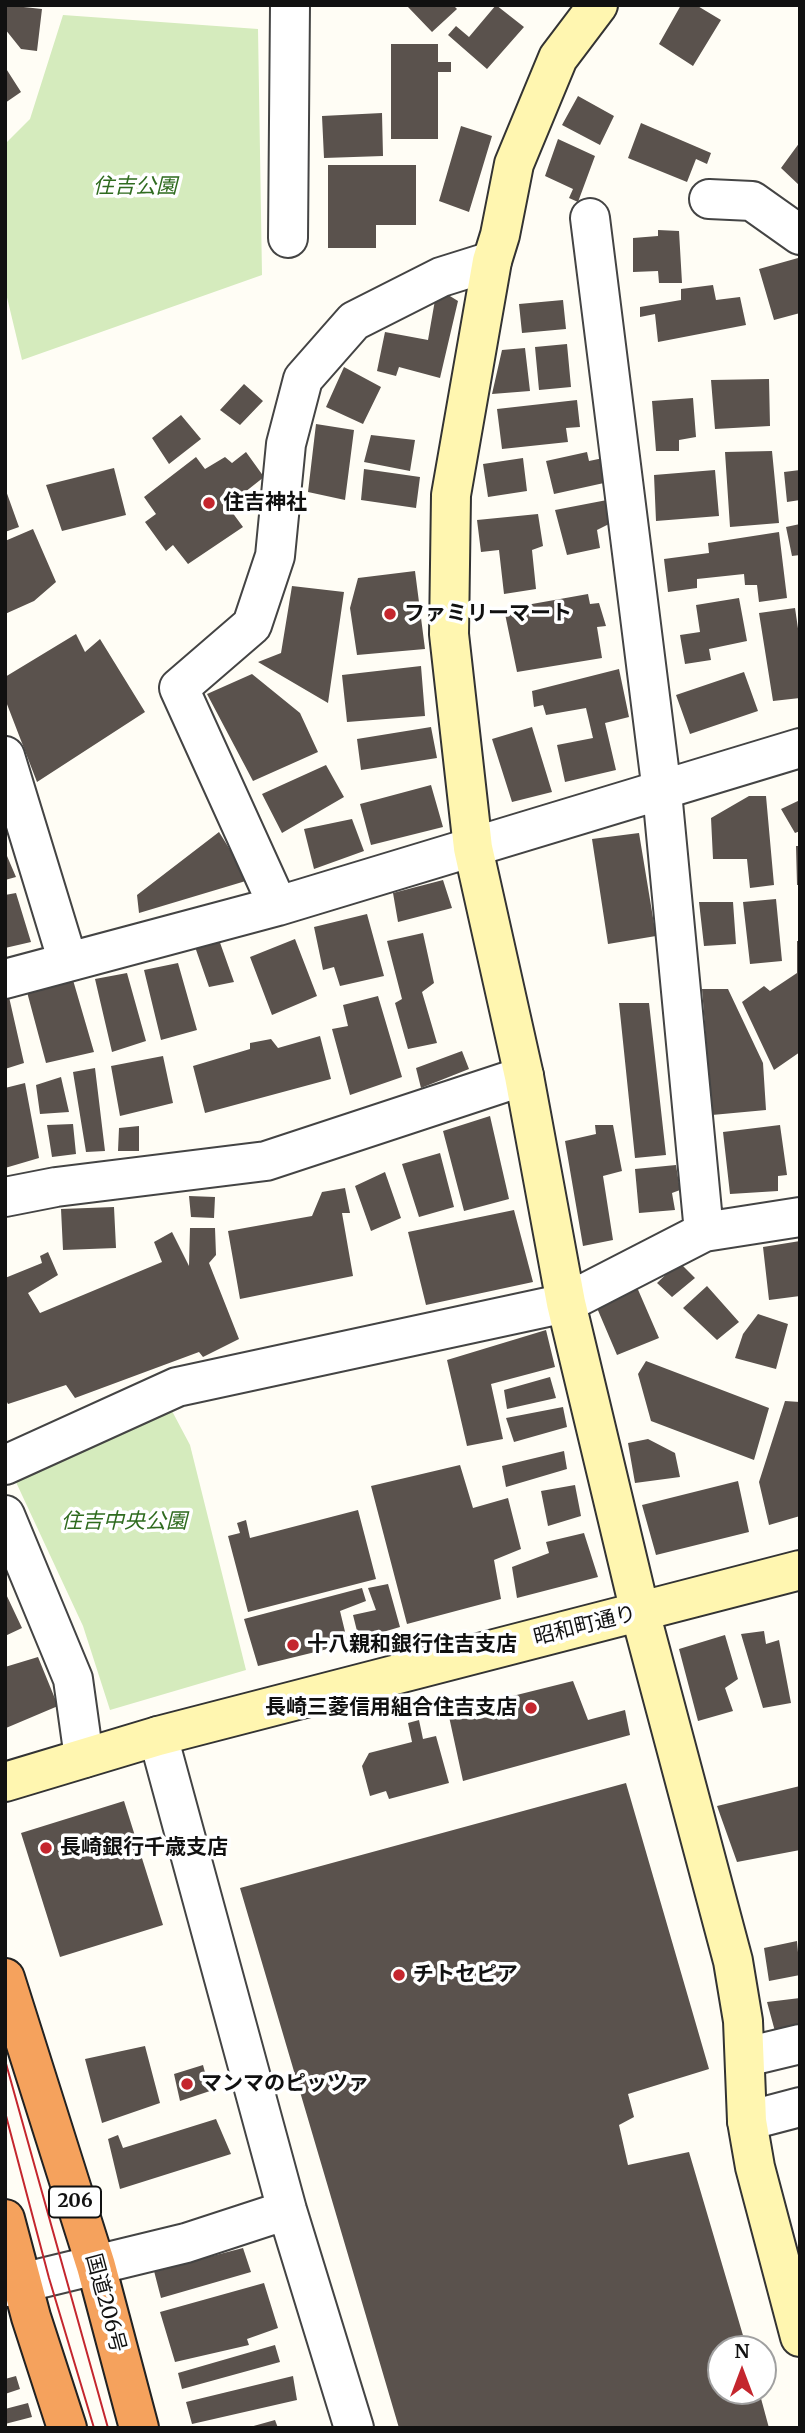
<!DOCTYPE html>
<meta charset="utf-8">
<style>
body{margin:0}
#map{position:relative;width:805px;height:2433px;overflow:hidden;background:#fffdf5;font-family:Merriweather,serif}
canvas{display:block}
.frame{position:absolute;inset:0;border:7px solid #111;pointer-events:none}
.north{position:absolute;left:707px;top:2335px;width:70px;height:70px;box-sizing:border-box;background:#fff;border:2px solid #a0a0a0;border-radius:50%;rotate:0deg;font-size:19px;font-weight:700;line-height:28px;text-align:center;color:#111}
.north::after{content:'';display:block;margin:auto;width:24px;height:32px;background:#c4262e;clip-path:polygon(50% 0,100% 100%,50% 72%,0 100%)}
</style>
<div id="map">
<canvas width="805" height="2433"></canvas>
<div class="frame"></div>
<div class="north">N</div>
</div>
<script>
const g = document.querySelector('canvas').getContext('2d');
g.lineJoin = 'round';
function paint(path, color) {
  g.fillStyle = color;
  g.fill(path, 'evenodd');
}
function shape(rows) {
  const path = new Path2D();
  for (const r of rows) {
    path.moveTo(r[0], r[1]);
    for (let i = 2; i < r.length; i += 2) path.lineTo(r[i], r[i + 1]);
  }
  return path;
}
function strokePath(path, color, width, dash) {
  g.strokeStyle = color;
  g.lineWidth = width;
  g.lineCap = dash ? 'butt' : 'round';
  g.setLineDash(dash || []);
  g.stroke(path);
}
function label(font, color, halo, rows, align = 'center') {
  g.font = font + ' Merriweather,"Noto Sans JP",serif';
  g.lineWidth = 7;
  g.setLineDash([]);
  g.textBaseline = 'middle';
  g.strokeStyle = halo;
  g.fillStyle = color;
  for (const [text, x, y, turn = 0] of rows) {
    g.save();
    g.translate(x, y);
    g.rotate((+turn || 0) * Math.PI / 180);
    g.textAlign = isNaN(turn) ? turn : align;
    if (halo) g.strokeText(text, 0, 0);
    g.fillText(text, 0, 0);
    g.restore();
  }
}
paint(shape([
 [63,15,258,29,262,275,22,360,5,289,5,144,30,119],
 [172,1411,190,1445,246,1670,110,1710,83,1626,15,1480]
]), '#d5ebbd');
paint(shape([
 [5,5,42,9,37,51,21,49,5,29],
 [410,5,453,5,457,9,432,32,408,7],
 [496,5,524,27,487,69,448,35,456,26,469,37],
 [681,5,696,5,721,20,693,66,659,44],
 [391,44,438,44,438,62,451,62,451,72,438,72,438,139,391,139],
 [5,67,21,92,5,103],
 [578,96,614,116,600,145,562,125],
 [382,113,383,156,324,158,322,116],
 [641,123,711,153,707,164,696,159,687,182,628,158],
 [461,126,492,136,469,212,439,201],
 [558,139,595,156,578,202,569,198,573,189,545,176],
 [800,142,800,186,781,168],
 [328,165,416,165,416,225,376,225,376,248,328,248],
 [658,230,679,231,682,283,659,283,658,271,633,272,633,238,658,236],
 [798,258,800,313,774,320,759,269],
 [713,285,716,300,740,297,746,325,658,342,655,314,640,317,640,307,681,300,681,289],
 [445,293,458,301,440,378,399,367,396,376,377,371,385,332,428,340,435,300],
 [563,300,566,329,522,333,519,304],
 [567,344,571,387,539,390,535,347],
 [525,348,530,391,492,394,502,350],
 [344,367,381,387,363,424,326,407],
 [769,379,770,426,715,429,711,380],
 [244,384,263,401,240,425,220,410],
 [693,398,696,437,679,440,679,451,656,451,652,401],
 [577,400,580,427,566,428,568,442,502,449,497,409],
 [181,415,201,439,169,464,152,438],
 [316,424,354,430,345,500,308,492],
 [371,435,415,440,410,471,364,462],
 [772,451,779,523,730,527,725,452],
 [246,452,264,477,245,492,250,500,232,512,243,527,188,564,173,545,166,551,145,522,156,514,144,497,196,457,205,469,225,457,232,463],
 [587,452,589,461,608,457,613,481,554,494,546,461],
 [523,458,527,491,488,497,483,464],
 [114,468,126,515,62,531,46,485],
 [364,469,420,477,416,508,361,500],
 [715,470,719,516,656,521,654,475],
 [800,470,800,500,787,502,784,472],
 [5,488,19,527,5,532],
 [607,500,613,522,597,530,600,548,567,555,555,510],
 [538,514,543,546,532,550,536,589,504,594,499,550,481,552,477,520],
 [800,524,800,555,792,556,786,527],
 [33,529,56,582,34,601,5,614,5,541],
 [779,532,787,598,759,602,757,585,745,585,744,574,697,579,697,588,668,592,664,559,709,553,708,543],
 [415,571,425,649,357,655,350,608,358,578],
 [292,586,344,592,328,703,258,662,281,653],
 [588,594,590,604,599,603,606,626,597,627,602,658,517,672,504,609],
 [739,598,747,641,709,649,711,660,685,664,680,635,700,632,696,605],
 [795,608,800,642,800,698,773,701,759,613],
 [76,634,85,652,100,639,145,712,37,782,5,699,5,677],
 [421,666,425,716,347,722,342,675],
 [619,669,629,717,605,723,616,770,565,782,557,745,593,738,586,708,546,715,543,705,534,707,532,691],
 [744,672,758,711,690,734,676,695],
 [252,674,300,713,318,752,253,781,207,694],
 [431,727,437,758,361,770,357,739],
 [532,727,552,792,512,802,492,739],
 [326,765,344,797,282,833,262,794],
 [431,785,443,827,371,845,360,804],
 [749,796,766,796,774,885,750,888,747,859,713,859,711,818],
 [800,800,800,831,795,833,781,809],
 [352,819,364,851,314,869,304,829],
 [219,832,249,880,139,913,137,895],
 [639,833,656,936,608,944,592,839],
 [796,846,800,846,800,885,797,885],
 [7,856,16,877,5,880,5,857],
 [443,880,452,908,398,922,393,893],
 [16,893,31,942,5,948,5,895],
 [776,899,782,961,750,964,743,902],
 [699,902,733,902,736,944,704,946],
 [367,914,384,976,340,986,334,967,323,970,314,927],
 [423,933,434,983,422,992,437,1043,408,1049,395,1003,402,999,387,941],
 [218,937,234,982,209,987,194,944],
 [295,939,317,996,272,1015,250,957],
 [797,941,800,941,800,1052,774,1070,742,1002,764,986,770,991,797,973],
 [178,963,197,1030,161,1040,144,970],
 [127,973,146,1041,112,1052,95,979],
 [73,980,94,1052,46,1063,27,992],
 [702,989,728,989,763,1063,766,1110,712,1115],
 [378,996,402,1077,350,1095,332,1029,348,1026,343,1005],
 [9,997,24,1063,5,1069,5,998],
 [619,1003,649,1003,666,1155,635,1158],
 [320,1036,331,1079,205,1113,193,1066,250,1049,250,1043,271,1039,278,1048],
 [462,1051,469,1069,421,1088,416,1068],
 [163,1056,173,1103,120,1116,111,1066],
 [95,1068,105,1151,86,1152,73,1072],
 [61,1077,69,1112,40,1114,36,1085],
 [25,1083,39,1158,5,1168,5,1088],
 [490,1116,509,1199,464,1211,443,1131],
 [73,1124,76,1154,52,1157,47,1125],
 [595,1125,613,1125,622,1171,603,1176,613,1240,583,1246,565,1141,596,1134],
 [780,1125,787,1175,778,1176,778,1191,730,1194,723,1132],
 [139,1126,139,1151,118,1151,119,1128],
 [440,1153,454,1207,419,1217,402,1164],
 [676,1165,680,1190,672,1193,675,1210,639,1213,635,1169],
 [385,1172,401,1218,371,1231,355,1186],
 [345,1188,350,1213,342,1213,353,1276,240,1299,228,1231,312,1216,322,1192],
 [189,1196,215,1197,214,1218,191,1217],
 [114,1207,116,1248,63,1250,61,1209],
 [514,1210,533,1282,426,1305,408,1232],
 [190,1228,215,1228,216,1255,209,1263,239,1339,203,1357,199,1352,75,1398,66,1385,8,1404,5,1398,5,1278,42,1263,40,1256,48,1252,58,1275,28,1293,40,1313,162,1262,154,1242,172,1232,189,1266],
 [800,1241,800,1296,769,1300,763,1247],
 [679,1262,695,1278,672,1297,657,1283],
 [636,1285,659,1338,617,1355,597,1308],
 [707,1286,739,1322,717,1340,683,1308],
 [758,1314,788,1324,776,1369,735,1358,743,1334],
 [546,1330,555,1367,491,1384,503,1439,467,1446,447,1360],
 [646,1361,769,1408,754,1460,651,1421,638,1374],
 [550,1377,556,1398,507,1409,504,1390],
 [785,1401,800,1402,800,1516,769,1525,759,1482],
 [563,1407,567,1427,514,1442,506,1418],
 [648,1439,675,1453,680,1477,635,1483,628,1443],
 [564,1451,567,1469,506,1487,502,1466],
 [460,1465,473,1508,508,1498,521,1549,494,1560,501,1599,407,1624,371,1486],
 [738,1481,749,1532,656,1555,642,1505],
 [575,1485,581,1516,548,1526,541,1491],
 [358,1510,376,1579,248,1612,228,1536,240,1533,237,1523,246,1520,250,1538],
 [584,1533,598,1577,517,1598,512,1567,549,1553,546,1542],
 [388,1584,400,1627,359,1639,353,1615,376,1610,368,1588],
 [362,1588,366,1601,340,1611,348,1644,258,1666,244,1619],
 [5,1592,22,1628,5,1636],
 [764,1631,766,1644,779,1640,791,1703,763,1708,741,1634],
 [725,1635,738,1679,725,1688,733,1711,698,1721,679,1649],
 [38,1657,58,1706,6,1728,5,1667],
 [573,1681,588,1720,625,1710,630,1735,463,1781,448,1712],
 [419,1720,423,1739,436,1736,449,1783,389,1799,386,1791,370,1796,362,1766,369,1753,412,1742,408,1723],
 [626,1783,709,2069,628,2094,634,2117,619,2125,628,2165,689,2152,747,2349,721,2349,721,2391,759,2391,769,2428,399,2428,240,1888],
 [800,1786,800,1850,737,1862,717,1806],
 [124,1801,163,1925,60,1957,21,1833],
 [797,1941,800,1975,769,1981,764,1948],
 [800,1998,800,2029,776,2035,767,2002],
 [145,2046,160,2103,102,2123,85,2059],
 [203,2065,210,2091,180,2101,174,2074],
 [216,2119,231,2154,120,2189,108,2139,118,2135,123,2148],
 [243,2248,251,2272,161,2298,154,2271],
 [264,2283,278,2328,247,2339,249,2345,175,2362,160,2312],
 [275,2345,280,2362,182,2389,178,2373],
 [16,2376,20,2389,5,2394,5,2379],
 [293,2376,297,2400,192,2424,186,2402],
 [28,2403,32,2417,5,2424,5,2409],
 [275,2420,278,2428,251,2428,250,2427]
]), '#5a524d');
const street = shape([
 [709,199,752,201,800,235],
 [590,218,662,792,704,1232,800,1217],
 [288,238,290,5],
 [5,756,68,962],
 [278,906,179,688,252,625,275,556,286,444,303,379,354,321,441,277,492,261],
 [5,979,278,906,800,748],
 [5,1197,56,1187,266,1161,524,1076],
 [5,1465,177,1387,566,1303,704,1232],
 [5,1515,73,1679,84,1758],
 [158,1736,287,2210,354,2428],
 [746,2057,800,2044],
 [747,2121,800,2107],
 [5,2287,186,2243,287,2210]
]);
const secondary = shape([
 [598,5,558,58,514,164,500,235,492,261,451,495,449,634,473,848,524,1076,566,1303,640,1612,733,1961,743,2021,747,2121,755,2167,800,2337],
 [5,1782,158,1736,800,1570]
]);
const highway = shape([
 [5,1978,96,2266,139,2428],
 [5,2219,31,2317,67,2428]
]);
strokePath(street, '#444', 42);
strokePath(secondary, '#333', 42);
strokePath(highway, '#222', 42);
strokePath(street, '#fff', 38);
strokePath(secondary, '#fff6b0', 38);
strokePath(highway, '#f5a25d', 38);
strokePath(shape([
 [5,2060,108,2428],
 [5,2112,49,2278,94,2428]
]), '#c4262e', 2);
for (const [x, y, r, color] of [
 [209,503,7,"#c4262e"],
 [390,614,7,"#c4262e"],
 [293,1645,7,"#c4262e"],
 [531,1708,7,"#c4262e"],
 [46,1848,7,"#c4262e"],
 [399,1975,7,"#c4262e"],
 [187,2084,7,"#c4262e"]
]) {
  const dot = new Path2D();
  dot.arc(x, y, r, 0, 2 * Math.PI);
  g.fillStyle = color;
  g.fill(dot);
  strokePath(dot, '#fff', 2.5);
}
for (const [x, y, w] of [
 [75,2202,52]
]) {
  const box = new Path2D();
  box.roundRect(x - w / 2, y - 15.5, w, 31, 5);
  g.fillStyle = '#fff';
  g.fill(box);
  strokePath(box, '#111', 2);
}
label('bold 19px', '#111', null, [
 ["206",75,2202]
]);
label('italic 21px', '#2f6b1f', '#fff', [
 ["住吉公園",135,187],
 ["住吉中央公園",124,1522]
]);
label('bold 21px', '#111', '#fff', [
 ["住吉神社",223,503],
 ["ファミリーマート",404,614],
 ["十八親和銀行住吉支店",307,1645],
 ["長崎三菱信用組合住吉支店",517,1708,"right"],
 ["長崎銀行千歳支店",60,1848],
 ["チトセピア",413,1975],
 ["マンマのピッツァ",201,2084]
], 'left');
label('21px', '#111', '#fff', [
 ["昭和町通り",585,1626,-14],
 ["国道206号",105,2303,75]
]);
</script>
